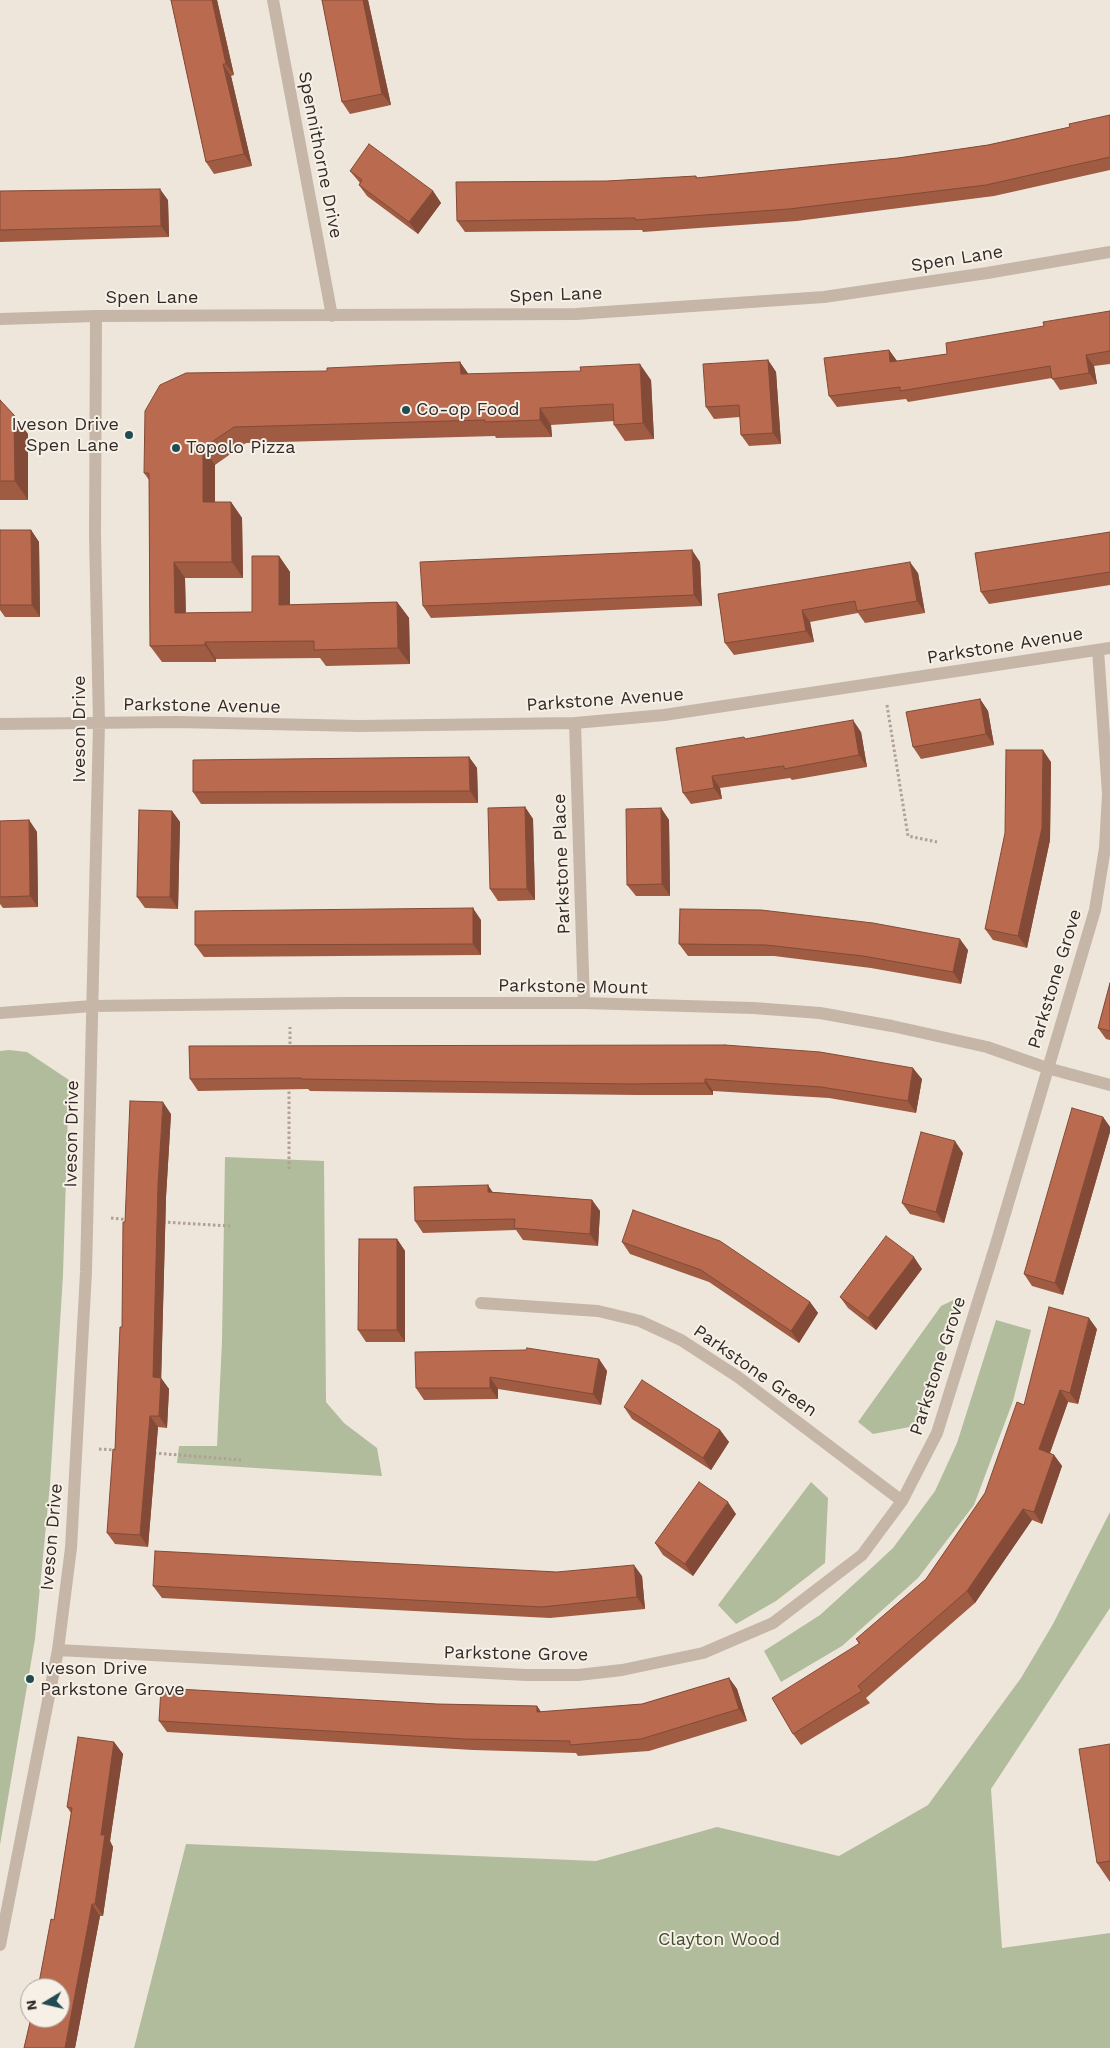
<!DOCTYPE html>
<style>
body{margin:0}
#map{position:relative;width:1110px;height:2048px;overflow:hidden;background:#efe6db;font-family:"Work Sans",sans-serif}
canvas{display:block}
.north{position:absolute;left:20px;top:1978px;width:50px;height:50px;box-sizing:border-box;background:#f7f0e7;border:1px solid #a9a19b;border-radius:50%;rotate:261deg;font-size:14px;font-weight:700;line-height:20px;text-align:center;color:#332b28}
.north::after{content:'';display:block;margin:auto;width:18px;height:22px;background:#214c51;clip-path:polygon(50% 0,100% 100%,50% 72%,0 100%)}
</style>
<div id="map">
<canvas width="1110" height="2048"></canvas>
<div class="north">N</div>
</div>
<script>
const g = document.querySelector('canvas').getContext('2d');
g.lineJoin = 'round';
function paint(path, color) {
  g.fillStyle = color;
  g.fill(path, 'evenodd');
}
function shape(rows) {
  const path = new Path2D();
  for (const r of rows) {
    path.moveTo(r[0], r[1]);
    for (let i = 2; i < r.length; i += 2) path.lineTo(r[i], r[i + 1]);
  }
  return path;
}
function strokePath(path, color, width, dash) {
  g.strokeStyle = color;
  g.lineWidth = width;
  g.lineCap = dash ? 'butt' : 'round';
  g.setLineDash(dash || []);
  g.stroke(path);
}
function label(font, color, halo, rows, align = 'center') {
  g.font = font + ' "Work Sans",sans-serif';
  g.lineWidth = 4;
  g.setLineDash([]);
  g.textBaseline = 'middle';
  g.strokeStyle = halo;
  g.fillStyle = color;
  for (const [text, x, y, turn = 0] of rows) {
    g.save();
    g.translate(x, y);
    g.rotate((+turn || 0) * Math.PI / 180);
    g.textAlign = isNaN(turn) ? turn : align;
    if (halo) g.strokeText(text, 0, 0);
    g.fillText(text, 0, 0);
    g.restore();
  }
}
paint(shape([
 [9,1050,27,1052,69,1080,63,1275,50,1484,35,1639,0,1845,0,1051],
 [225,1157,324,1161,326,1402,344,1423,377,1448,382,1476,177,1463,179,1446,217,1446,222,1341],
 [962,1296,920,1425,873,1434,858,1422,941,1306],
 [996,1320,1031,1330,1013,1401,974,1505,918,1578,842,1646,781,1682,764,1651,820,1615,865,1574,893,1548,935,1491,957,1443],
 [811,1482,828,1498,825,1563,776,1601,736,1624,718,1605],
 [1110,1512,1110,1608,991,1789,1002,1948,1110,1933,1110,2048,134,2048,186,1844,596,1861,717,1827,839,1856,928,1805,1021,1678,1053,1624]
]), '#b1bc9c');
strokePath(shape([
 [887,705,908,836,937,842],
 [290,1049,290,1027],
 [289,1169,289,1087],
 [111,1218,130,1220],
 [163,1222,230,1226],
 [99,1449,115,1450],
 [154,1453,241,1460]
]), '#b1a093', 3, [2.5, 2.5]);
strokePath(shape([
 [1047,1068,1110,1085]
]), '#c6b6a8', 12);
strokePath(shape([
 [273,0,332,316],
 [0,319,96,316,576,314,824,297,987,273,1110,252],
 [575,723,584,1003],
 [0,724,176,722,360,726,575,723,664,715,1110,648],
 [0,1013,92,1006,346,1003,584,1003,753,1008,820,1013,892,1026,987,1047,1047,1068],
 [481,1303,598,1311,640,1321,681,1340,738,1377,902,1501],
 [58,1650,526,1675,578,1675,622,1670,703,1653,773,1623,862,1555,902,1501,937,1433,996,1244,1095,910,1105,848,1108,794,1098,650],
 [0,1945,58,1650,71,1548,86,1272,99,723,95,536,96,316]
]), '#c6b6a8', 12);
paint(shape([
 [171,0,217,0,234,75,231,76,252,166,214,174,206,162],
 [322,0,368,0,391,105,350,114,342,102],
 [1110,115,1110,170,994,196,797,221,643,232,642,230,465,232,457,221,607,181,696,176,697,178,898,158,988,145,1070,127],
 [350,171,433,191,441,203,418,234,367,196,359,185,360,183],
 [0,191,168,200,169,237,0,242],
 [1110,311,1110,364,1094,366,1097,384,1060,390,1052,378,908,402,906,399,837,407,829,396,889,350,897,361,947,354,1044,326],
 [768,360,776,372,781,444,749,446,741,435,740,417,714,419,706,407],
 [460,362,468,374,651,380,654,439,625,441,614,425,614,421,551,425,552,437,496,438,495,436,246,443,215,465,215,502,231,502,242,518,243,578,185,578,186,613,252,612,279,556,290,572,290,605,397,602,409,618,410,664,326,666,320,658,216,659,216,662,162,662,150,646,149,480,144,473,327,371],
 [0,400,28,434,28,500,0,500],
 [0,530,31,530,39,542,40,617,5,617,0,610],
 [1110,532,1110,585,989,604,981,592],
 [700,562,702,606,431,618,423,606],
 [918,573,925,613,865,623,858,613,810,622,814,642,734,655,725,643,718,594],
 [980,699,988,711,994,745,921,759,913,747],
 [861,732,867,767,792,780,790,778,720,788,722,799,691,804,683,793,746,739],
 [469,757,477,768,478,803,201,804,193,792],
 [1051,762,1050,840,1027,948,993,940,985,929],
 [525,807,533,819,535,900,498,901,490,889],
 [661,808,669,820,670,896,636,896,627,885],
 [172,811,180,822,178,909,145,908,137,897],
 [29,820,37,832,38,907,3,908,0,904,0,821],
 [680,909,968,950,961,984,871,968,774,956,688,956,679,944],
 [481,920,481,955,204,957,195,945],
 [1110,983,1110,1040,1106,1039,1098,1028],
 [189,1046,922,1079,916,1113,829,1098,713,1091,713,1095,637,1095,310,1091,308,1089,198,1091,190,1079],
 [171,1114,166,1197,161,1378,169,1389,167,1428,158,1427,148,1547,115,1544,107,1533,115,1450,122,1327,125,1222],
 [1103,1117,1110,1127,1110,1132,1063,1295,1032,1286,1024,1274],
 [963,1153,944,1223,910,1214,902,1203],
 [493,1192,592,1200,600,1211,598,1246,523,1240,516,1230,423,1233,415,1221],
 [397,1239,405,1251,405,1342,366,1342,358,1330],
 [622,1242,810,1302,818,1313,799,1343,709,1282,630,1254],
 [922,1269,876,1330,848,1308,840,1297],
 [1097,1329,1078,1404,1068,1402,1050,1453,1054,1455,1062,1466,1042,1524,1032,1520,975,1603,866,1698,870,1703,801,1745,793,1734,859,1644,856,1639,926,1579,985,1493,1024,1405],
 [599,1359,607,1371,601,1405,498,1389,498,1399,424,1400,416,1388],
 [624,1407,720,1430,729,1442,711,1470,632,1419],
 [736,1514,693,1576,663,1555,655,1543],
 [557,1572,642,1576,645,1609,550,1618,162,1598,153,1586],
 [729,1678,737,1689,747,1721,649,1751,578,1756,576,1753,473,1750,167,1732,159,1721,437,1704,537,1706,541,1712,642,1704],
 [114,1742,123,1754,110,1841,113,1847,103,1916,100,1916,75,2048,24,2048,54,1920,71,1813,67,1807],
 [1110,1744,1110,1882,1097,1863]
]), '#a05b43');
paint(shape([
 [212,0,217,0,234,75,226,64],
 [363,0,368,0,391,105,382,94],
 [223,64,231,76,252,166,244,154],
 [160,189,168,200,169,237,161,226],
 [433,191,441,203,418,234,409,222],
 [889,350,897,361,890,362],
 [1086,355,1094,366,1097,384,1089,373],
 [768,360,776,372,781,444,773,433],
 [460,362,472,379,461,374],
 [640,364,651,380,654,439,643,423],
 [540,408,551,425,552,437,540,420],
 [14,415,28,434,28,500,15,481],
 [203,448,215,465,215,519,203,502],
 [231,502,242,518,243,578,232,562],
 [31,530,39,542,40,617,32,605],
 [692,550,700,562,702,606,694,595],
 [279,556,290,572,290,622,279,605],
 [174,562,185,578,186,629,175,613],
 [910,562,918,573,925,613,917,601],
 [397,602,409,618,410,664,398,648],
 [802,610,810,622,814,642,806,631],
 [205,642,216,659,216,662,205,645],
 [980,699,988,711,994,745,986,734],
 [853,720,861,732,867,767,859,755],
 [1043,750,1051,762,1050,840,1027,948,1018,936],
 [469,757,477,768,478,803,470,791],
 [712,776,720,788,722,799,714,788],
 [525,807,533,819,535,900,527,889],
 [661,808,669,820,670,896,662,884],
 [172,811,180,822,178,909,170,897],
 [29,820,37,832,38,907,30,896],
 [473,908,481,920,481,955,473,944],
 [960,939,968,950,961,984,953,972],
 [913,1068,922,1079,916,1113,908,1101],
 [705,1079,713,1091,713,1095,705,1083],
 [163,1102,171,1114,166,1197,161,1387,161,1378,169,1389,167,1428,159,1416,153,1377,158,1185],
 [1103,1117,1110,1127,1110,1132,1063,1295,1055,1283],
 [955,1141,963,1153,944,1223,936,1212],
 [488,1185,496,1197,488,1192],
 [592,1200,600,1211,598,1246,590,1234],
 [397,1239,405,1251,405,1342,397,1330],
 [914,1257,922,1269,876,1330,868,1318],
 [810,1302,818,1313,799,1343,791,1331],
 [1089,1318,1097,1329,1078,1404,1070,1393],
 [599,1359,607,1371,601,1405,593,1394],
 [490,1377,498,1389,498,1399,490,1388],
 [1060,1390,1068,1402,1047,1461,1039,1449],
 [150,1416,158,1427,148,1547,140,1535],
 [720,1430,729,1442,711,1470,703,1458],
 [1054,1455,1062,1466,1042,1524,1034,1512],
 [728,1502,736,1514,693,1576,685,1564],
 [1023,1509,1032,1520,975,1603,967,1591],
 [634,1565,642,1576,645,1609,637,1597],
 [729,1678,737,1689,747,1721,739,1709],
 [537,1706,545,1718,537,1712],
 [114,1742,123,1754,110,1841,113,1847,103,1916,95,1904,101,1835],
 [92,1904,100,1916,75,2048,65,2048]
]), '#824a37');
const building = shape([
 [171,0,212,0,226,64,223,64,244,154,206,162,171,0],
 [322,0,363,0,382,94,342,102,322,0],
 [1110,115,1110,157,986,185,789,209,635,220,635,218,457,221,456,182,607,181,696,176,696,178,898,158,988,145,1070,127,1069,124,1110,115],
 [369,144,433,191,409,222,359,185,362,180,350,171,369,144],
 [160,189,161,226,0,230,0,191,160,189],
 [1110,311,1110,351,1086,355,1089,373,1052,379,1050,366,900,391,900,387,829,396,824,358,889,350,890,362,947,354,946,343,1044,326,1043,322,1110,311],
 [768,360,773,433,741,435,739,405,706,407,703,364,768,360],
 [460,362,461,374,581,371,580,367,640,364,643,423,614,425,613,404,540,408,540,420,485,422,485,420,234,427,203,448,203,502,231,502,232,562,174,562,175,613,252,612,252,556,279,556,279,605,397,602,398,648,314,650,314,641,205,642,205,645,150,646,149,473,144,473,145,411,160,385,186,373,327,371,327,368,460,362],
 [0,400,14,415,15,481,0,481,0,400],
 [0,530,31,530,32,605,0,605,0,530],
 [1110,532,1110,572,981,592,975,553,1110,532],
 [692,550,694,595,423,606,420,562,692,550],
 [910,562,917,601,857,611,855,601,802,610,806,631,725,643,718,594,910,562],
 [980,699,986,734,913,747,906,712,980,699],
 [853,720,859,755,784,769,784,766,712,776,714,788,683,793,676,748,744,737,745,739,853,720],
 [1006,750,1043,750,1042,828,1018,936,985,929,1005,833,1006,750],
 [469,757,470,791,193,792,193,760,469,757],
 [525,807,527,889,490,889,488,808,525,807],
 [661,808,662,884,627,885,626,809,661,808],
 [139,810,172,811,170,897,137,897,139,810],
 [29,820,30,896,0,897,0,821,29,820],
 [473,908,473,944,195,945,195,911,473,908],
 [680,909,761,910,873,923,960,939,953,972,863,956,766,945,679,944,680,909],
 [1110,983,1110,1031,1098,1028,1110,983],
 [725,1045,820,1052,913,1068,908,1101,821,1087,705,1079,705,1083,629,1084,301,1079,301,1078,190,1079,189,1046,725,1045],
 [130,1101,163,1102,158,1185,153,1377,161,1378,159,1416,150,1416,140,1535,107,1533,113,1449,115,1450,120,1327,122,1327,123,1222,125,1222,130,1101],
 [1072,1108,1103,1117,1055,1283,1024,1274,1072,1108],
 [921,1132,955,1141,936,1212,902,1203,921,1132],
 [488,1185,488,1192,592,1200,590,1234,514,1228,515,1219,415,1221,414,1187,488,1185],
 [633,1210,720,1241,810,1302,791,1331,701,1270,622,1242,633,1210],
 [886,1236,914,1257,868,1318,840,1297,886,1236],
 [359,1239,397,1239,397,1330,358,1330,359,1239],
 [1049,1307,1089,1318,1070,1393,1060,1390,1039,1449,1054,1455,1034,1512,1023,1509,967,1591,858,1686,862,1691,793,1734,772,1698,860,1643,856,1639,926,1579,985,1493,1017,1402,1024,1405,1049,1307],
 [527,1348,599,1359,593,1394,490,1377,490,1388,416,1388,415,1352,526,1350,527,1348],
 [642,1380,720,1430,703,1458,624,1407,642,1380],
 [699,1482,728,1502,685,1564,655,1543,699,1482],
 [155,1551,557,1572,634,1565,637,1597,542,1607,153,1586,155,1551],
 [729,1678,739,1709,641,1739,570,1745,570,1741,465,1739,159,1721,161,1688,437,1704,537,1706,537,1712,642,1704,729,1678],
 [78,1737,114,1742,101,1835,105,1835,95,1904,92,1904,65,2048,24,2048,31,2018,60,2018,60,1988,38,1988,51,1919,54,1920,72,1808,67,1807,78,1737],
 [1110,1744,1110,1861,1097,1863,1079,1749,1110,1744]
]);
paint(building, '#ba6a4e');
strokePath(building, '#824a37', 1);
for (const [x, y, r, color] of [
 [406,410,5,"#214c51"],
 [129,435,5,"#214c51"],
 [176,448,5,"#214c51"],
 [30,1679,5,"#214c51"]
]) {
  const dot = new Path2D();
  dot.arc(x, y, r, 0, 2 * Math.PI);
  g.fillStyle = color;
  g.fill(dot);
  strokePath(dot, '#f7f0e7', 2);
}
label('18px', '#332b28', '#f7f0e7', [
 ["Spennithorne Drive",320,155,79],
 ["Spen Lane",957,259,-9],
 ["Spen Lane",556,295,-2],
 ["Spen Lane",152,298],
 ["Parkstone Avenue",1005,646,-9],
 ["Parkstone Avenue",605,700,-4],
 ["Parkstone Avenue",202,706,1],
 ["Iveson Drive",80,729,-90],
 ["Parkstone Place",562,864,-92],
 ["Parkstone Grove",1055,979,-73],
 ["Parkstone Mount",573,987,1],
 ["Iveson Drive",72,1134,-89],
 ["Parkstone Grove",938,1366,-72],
 ["Parkstone Green",755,1371,35],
 ["Iveson Drive",52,1537,-85],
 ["Parkstone Grove",516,1654,1]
]);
label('18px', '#332b28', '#f7f0e7', [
 ["Co-op Food",416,410],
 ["Iveson Drive",119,425,"right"],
 ["Spen Lane",119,446,"right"],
 ["Topolo Pizza",186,448],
 ["Iveson Drive",40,1669],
 ["Parkstone Grove",40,1690]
], 'left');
label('18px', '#424f2e', '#f7f0e7', [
 ["Clayton Wood",719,1940]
]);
</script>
